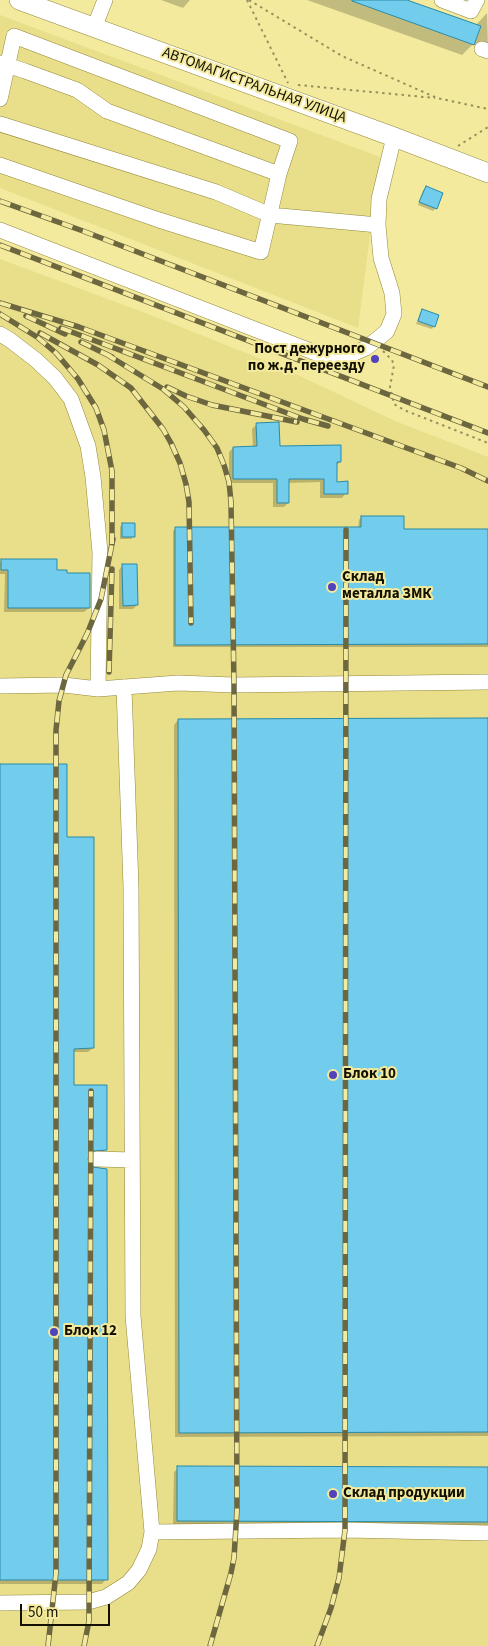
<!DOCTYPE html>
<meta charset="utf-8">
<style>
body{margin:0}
#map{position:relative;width:488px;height:1646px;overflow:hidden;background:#f3ea9e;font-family:"Source Sans 3",sans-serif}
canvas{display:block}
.scale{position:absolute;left:20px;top:1604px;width:90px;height:22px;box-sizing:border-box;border:2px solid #131000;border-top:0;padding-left:6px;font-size:15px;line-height:18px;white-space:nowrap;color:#131000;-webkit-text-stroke:4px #f3ea9e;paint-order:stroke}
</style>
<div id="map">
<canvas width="488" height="1646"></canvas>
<div class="scale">50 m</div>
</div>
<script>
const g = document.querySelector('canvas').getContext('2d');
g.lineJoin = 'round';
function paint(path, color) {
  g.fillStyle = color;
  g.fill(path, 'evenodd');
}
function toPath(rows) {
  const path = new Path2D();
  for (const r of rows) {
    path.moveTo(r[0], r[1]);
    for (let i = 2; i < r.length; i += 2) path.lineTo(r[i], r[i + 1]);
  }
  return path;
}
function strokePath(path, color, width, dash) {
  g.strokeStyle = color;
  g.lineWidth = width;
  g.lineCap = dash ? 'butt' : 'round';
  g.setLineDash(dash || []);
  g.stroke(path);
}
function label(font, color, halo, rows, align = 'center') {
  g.font = font + ' "Source Sans 3",sans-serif';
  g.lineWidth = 4;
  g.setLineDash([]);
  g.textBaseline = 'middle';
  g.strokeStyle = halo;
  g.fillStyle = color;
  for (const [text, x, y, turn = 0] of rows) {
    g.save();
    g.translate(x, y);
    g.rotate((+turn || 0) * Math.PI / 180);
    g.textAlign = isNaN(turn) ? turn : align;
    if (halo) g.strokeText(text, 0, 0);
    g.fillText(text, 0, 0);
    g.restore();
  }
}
paint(toPath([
 [0,15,380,157,358,328,0,188],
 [0,259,156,317,281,367,395,421,488,457,488,1646,0,1646]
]), '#e9de89');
paint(toPath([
 [161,0,190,0,183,8],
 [307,0,403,0,475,26,487,13,488,49,473,44,462,55],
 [426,188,436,208,433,211,418,205,423,190],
 [422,311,434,326,432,329,416,324,420,313],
 [256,425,279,447,340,462,336,466,336,483,346,493,342,498,320,498,320,482,288,483,288,503,284,507,273,507,273,483,229,483,229,452,233,448,253,448,252,429],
 [361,517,403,531,488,530,488,647,173,647,173,531,176,528,358,528,359,520],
 [122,524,134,536,131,539,120,539,120,527],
 [2,560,56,571,89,608,84,612,4,612,5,574,0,574,0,562],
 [123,565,137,605,133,609,119,609,119,570],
 [488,719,488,1436,175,1437,174,725,178,720],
 [0,765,66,838,93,1048,88,1052,72,1052,72,1086,106,1149,102,1154,88,1154,106,1579,102,1584,0,1584],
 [178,1468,488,1469,488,1525,173,1525,174,1472]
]), '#0003');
const building = toPath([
 [352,0,407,0,481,26,474,45,352,1,352,0],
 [426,186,443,193,437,209,419,202,426,186],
 [422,309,439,315,435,327,418,321,422,309],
 [279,422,280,446,341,445,341,462,337,462,337,482,348,481,348,494,324,494,324,479,289,479,289,503,277,503,277,479,233,479,233,447,257,446,256,423,279,422],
 [361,516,404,516,404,529,488,529,488,644,175,645,175,527,361,527,361,516],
 [122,523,135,523,135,537,122,537,122,523],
 [1,559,57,559,57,570,67,570,67,573,90,573,90,608,8,608,8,570,1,570,1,559],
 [122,564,137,564,138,605,123,606,122,564],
 [488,718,488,1432,179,1433,178,719,488,718],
 [0,764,67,764,67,837,94,837,94,1048,74,1049,74,1085,107,1085,107,1150,93,1151,89,1155,88,1159,93,1167,107,1169,108,1580,0,1580,0,764],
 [177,1466,488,1467,488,1522,177,1521,177,1466]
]);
paint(building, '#72cceb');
strokePath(building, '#298ba7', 1);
const minor = toPath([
 [442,0,471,11,477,0],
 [94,28,105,0],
 [482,49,488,51],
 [0,63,25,71,77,90,107,111,279,174,261,252,159,220,0,165],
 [0,99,14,36,290,141,279,174],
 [0,124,216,192,270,215,378,225],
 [0,230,321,355,340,358,348,356,366,348,380,337,387,331,394,314,392,293,381,258,378,225,379,199,394,137],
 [0,334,10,340,36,360,55,378,71,399,88,446,93,477,100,552,98,689],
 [0,686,64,685,98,689,178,683,234,685,488,682],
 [97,1159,132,1160],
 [152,1532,345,1530,488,1533],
 [0,1603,88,1602,106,1597,128,1583,139,1570,149,1549,152,1532,133,1316,131,887,124,687]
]);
const major = toPath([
 [19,0,394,137,488,173]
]);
strokePath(minor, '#92883d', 16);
strokePath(major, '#92883d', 20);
strokePath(toPath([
 [247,0,288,83],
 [249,0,342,56,437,98,488,109],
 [298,85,435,98],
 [458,146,488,127],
 [383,351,392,360,394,365,390,387,394,404,404,410,488,443]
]), '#97905d', 2, [2.5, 4]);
strokePath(minor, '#fff', 15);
strokePath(major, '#fff', 19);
const rail = toPath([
 [0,201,83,231,488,387],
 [0,245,488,433],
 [0,303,79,327,461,468,488,481],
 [0,314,37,337,56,353,78,379,96,408,104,430,112,471,112,544],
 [26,316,65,334],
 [61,328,303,419,328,426],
 [40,333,98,365,131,388,163,429,171,443,180,463,186,484,189,502,191,623],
 [81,342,112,357],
 [106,354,163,389,184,407,204,430,217,448,224,465,229,482,231,502,234,685,237,1510,234,1558,231,1573,210,1646],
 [167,387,186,396,212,405,297,422],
 [109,672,112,569],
 [48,1646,56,1573,56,730,59,701,66,675,87,634,101,599,113,539],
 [84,1646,89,1621,91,1091],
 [317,1646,331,1608,339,1578,345,1530,346,530]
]);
strokePath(rail, '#6c673f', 5.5);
strokePath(rail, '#f3ea9e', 4, [11]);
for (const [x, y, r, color] of [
 [375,359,5,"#5043bb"],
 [332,587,5,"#5043bb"],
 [333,1075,5,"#5043bb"],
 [54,1332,5,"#5043bb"],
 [333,1494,5,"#5043bb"]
]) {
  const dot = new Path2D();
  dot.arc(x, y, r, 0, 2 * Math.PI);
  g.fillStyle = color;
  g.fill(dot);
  strokePath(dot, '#f3ea9e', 2);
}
label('15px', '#131000', '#f3ea9e', [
 ["АВТОМАГИСТРАЛЬНАЯ УЛИЦА",254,86,20]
]);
label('bold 15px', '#131000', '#f3ea9e', [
 ["Пост дежурного",365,350,"right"],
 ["по ж.д. переезду",365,367,"right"],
 ["Склад",342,578],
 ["металла ЗМК",342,595],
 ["Блок 10",343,1075],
 ["Блок 12",64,1332],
 ["Склад продукции",343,1494]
], 'left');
</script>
